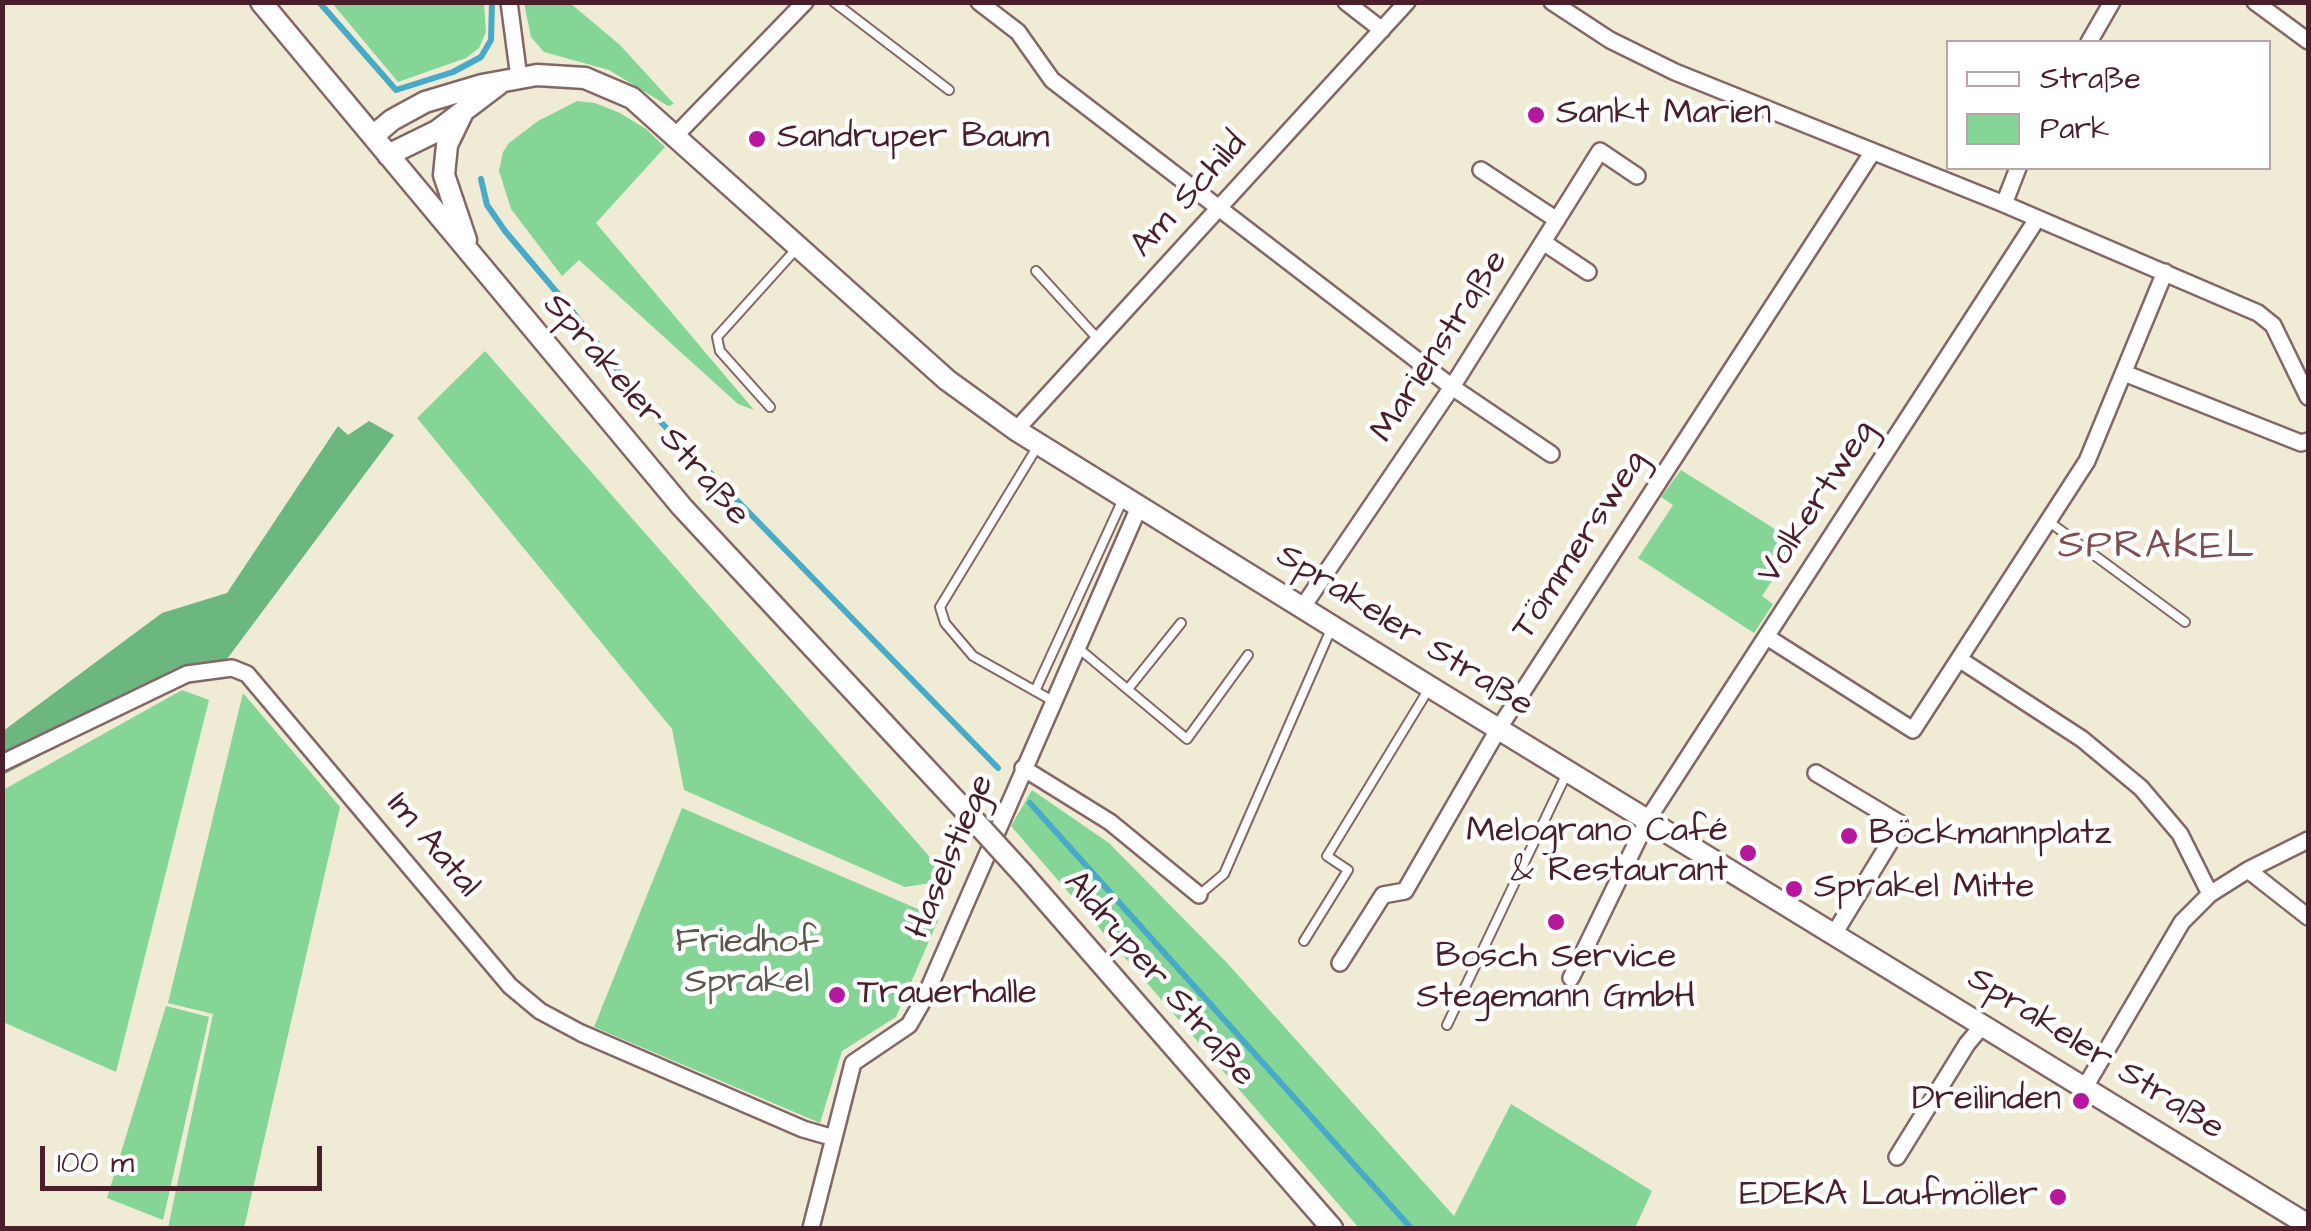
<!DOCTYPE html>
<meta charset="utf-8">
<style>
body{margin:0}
#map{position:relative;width:2311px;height:1231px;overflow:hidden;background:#efebd4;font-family:"Architects Daughter",sans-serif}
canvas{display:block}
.frame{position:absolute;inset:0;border:5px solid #4a1f2b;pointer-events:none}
.legend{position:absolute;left:1946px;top:40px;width:325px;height:130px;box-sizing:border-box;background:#fff;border:2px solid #b7a5aa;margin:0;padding:12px 18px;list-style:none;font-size:30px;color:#4a1f2b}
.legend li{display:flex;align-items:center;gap:20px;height:50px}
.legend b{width:50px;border:2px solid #b7a5aa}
.scale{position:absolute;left:40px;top:1146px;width:282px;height:45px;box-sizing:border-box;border:5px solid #4a1f2b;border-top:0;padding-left:12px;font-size:30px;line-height:35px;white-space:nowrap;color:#4a1f2b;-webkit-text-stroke:8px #fff;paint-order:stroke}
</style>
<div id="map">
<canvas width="2311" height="1231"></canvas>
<div class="frame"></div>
<ul class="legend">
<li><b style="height:12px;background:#fff"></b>Straße</li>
<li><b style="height:28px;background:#85d696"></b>Park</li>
</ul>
<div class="scale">100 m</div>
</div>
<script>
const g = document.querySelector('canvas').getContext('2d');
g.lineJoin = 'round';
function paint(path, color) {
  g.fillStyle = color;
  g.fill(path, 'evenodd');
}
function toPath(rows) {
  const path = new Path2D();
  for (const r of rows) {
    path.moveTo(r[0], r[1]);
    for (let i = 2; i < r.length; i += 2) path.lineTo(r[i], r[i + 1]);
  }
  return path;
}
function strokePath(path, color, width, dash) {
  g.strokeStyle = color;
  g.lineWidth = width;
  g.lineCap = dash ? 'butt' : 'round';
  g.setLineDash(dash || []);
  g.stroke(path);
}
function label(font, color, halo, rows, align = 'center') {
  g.font = font + ' "Architects Daughter",sans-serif';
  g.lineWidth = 9;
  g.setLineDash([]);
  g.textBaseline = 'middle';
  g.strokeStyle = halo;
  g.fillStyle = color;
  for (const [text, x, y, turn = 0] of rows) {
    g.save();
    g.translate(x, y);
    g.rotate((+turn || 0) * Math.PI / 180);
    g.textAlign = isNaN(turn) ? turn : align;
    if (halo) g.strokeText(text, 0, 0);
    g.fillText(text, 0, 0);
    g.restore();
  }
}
paint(toPath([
 [332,3,484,3,486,32,479,48,466,58,398,82],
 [524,3,570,3,620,45,674,104,668,106,609,70,544,52,531,37],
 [577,101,595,103,620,113,646,129,665,147,596,223,754,410,738,404,579,260,562,276,511,209,499,171,503,152,509,143,538,121],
 [485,351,950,880,905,887,684,790,672,729,417,418],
 [1681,470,1797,543,1762,596,1773,604,1754,633,1638,558,1673,505,1661,497],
 [182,690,209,700,116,1072,3,1022,3,790],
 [243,693,340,807,244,1228,168,1228,213,1014,168,1003],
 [1032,790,1109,843,1228,964,1454,1216,1511,1104,1652,1191,1635,1228,1359,1228,1011,826],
 [682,808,939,918,896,1017,842,1051,820,1123,594,1027],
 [166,1006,209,1017,163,1220,107,1198]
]), '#85d696');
paint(toPath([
 [369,421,394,435,227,659,3,775,3,731,162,613,227,593,338,426,348,435]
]), '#6cb77f');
strokePath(toPath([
 [319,2,396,90,453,72,481,57,491,40,492,2],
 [481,179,487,205,505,231,565,302,648,409,998,768],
 [1030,803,1411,1228]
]), '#48aac7', 6);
const lane = toPath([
 [834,2,949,90],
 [1036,271,1097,338],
 [770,407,720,351,717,337,798,247],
 [1039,444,940,607,945,623,973,656,1053,701],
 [2048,521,2185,622],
 [1077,647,1187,739,1248,655],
 [1128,689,1181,623],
 [1035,691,1124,497],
 [1199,895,1224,874,1332,627],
 [1304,941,1348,870,1327,856,1430,687],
 [1447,1025,1566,775]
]);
const street = toPath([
 [509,2,519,78],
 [979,2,1018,32,1052,80,1452,387,1551,454],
 [1346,2,1382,30],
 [1552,2,1610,40,1675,72,2004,204,2258,313,2273,325,2308,397],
 [2255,2,2308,41],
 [2089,42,2112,2],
 [676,135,805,2],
 [1481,170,1557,220],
 [2004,204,2018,168],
 [1543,242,1588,272],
 [2124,373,2301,443,2308,441],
 [1016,430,1407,2],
 [1302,608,1452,387,1600,151,1637,176],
 [1767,637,1913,730,2087,461,2165,272],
 [1959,659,2082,739,2141,788,2180,834,2210,894],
 [2,763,187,674,232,668,247,674,510,986,540,1011,581,1033,803,1129,834,1138],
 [1023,768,1110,822,1199,895],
 [1816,773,1901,824,1834,934],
 [2248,870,2308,917],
 [1340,963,1383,895,1405,891,1499,728,1872,153],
 [1571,978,1648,819,2037,219],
 [2085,1087,2182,922,2210,894,2248,870,2308,840],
 [1897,1157,1967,1044,1983,1025],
 [811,1228,853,1063,909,1025,924,999,1139,507]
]);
const secondary = toPath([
 [261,2,682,507,971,817],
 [462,114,447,145,444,175,466,240],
 [373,136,392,120,425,102,482,85,537,75,585,78,632,98,947,380,1016,430,1430,687,2308,1225],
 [388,155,437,131,499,84],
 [1023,874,1332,1228]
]);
strokePath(lane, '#846666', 12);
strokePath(street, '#846666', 20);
strokePath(secondary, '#846666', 25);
strokePath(lane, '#fff', 8);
strokePath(street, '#fff', 15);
strokePath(secondary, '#fff', 20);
const secondaryBridge = toPath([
 [971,817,1023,874]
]);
strokePath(secondaryBridge, '#846666', 25, []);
strokePath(secondaryBridge, '#fff', 20);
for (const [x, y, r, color] of [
 [1536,115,10,"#b5179e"],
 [757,139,10,"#b5179e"],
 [1849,836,10,"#b5179e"],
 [1748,853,10,"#b5179e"],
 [1794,889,10,"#b5179e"],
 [1556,922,10,"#b5179e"],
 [837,995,10,"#b5179e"],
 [2081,1101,10,"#b5179e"],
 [2058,1197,10,"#b5179e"]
]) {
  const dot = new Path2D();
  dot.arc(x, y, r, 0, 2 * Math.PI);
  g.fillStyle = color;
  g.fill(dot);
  strokePath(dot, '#fff', 4);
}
label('35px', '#4a1f2b', '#fff', [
 ["Sankt Marien",1556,115],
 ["Sandruper Baum",777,139],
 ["Melograno Café",1728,833,"right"],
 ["& Restaurant",1728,873,"right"],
 ["Böckmannplatz",1869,836],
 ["Sprakel Mitte",1814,889],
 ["Bosch Service",1556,959,"center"],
 ["Stegemann GmbH",1556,999,"center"],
 ["Trauerhalle",857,995],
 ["Dreilinden",2061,1101,"right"],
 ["EDEKA Laufmöller",2038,1197,"right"]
], 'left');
label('35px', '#4a1f2b', '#fff', [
 ["Am Schild",1190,196,-48],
 ["Marienstraße",1441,347,-57],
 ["Sprakeler Straße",645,411,49],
 ["Volkertweg",1818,503,-57],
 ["Tömmersweg",1581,546,-57],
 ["Sprakeler Straße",1404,632,32],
 ["Im Aatal",432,846,50],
 ["Haselstiege",952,857,-67],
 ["Aldruper Straße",1158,980,49],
 ["Sprakeler Straße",2095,1055,32]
]);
label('35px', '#5c564b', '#fff', [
 ["Friedhof",747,944],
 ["Sprakel",747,984]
]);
g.letterSpacing = '2.5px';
label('40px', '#805050', '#fff', [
 ["SPRAKEL",2157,549]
]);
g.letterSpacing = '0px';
</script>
